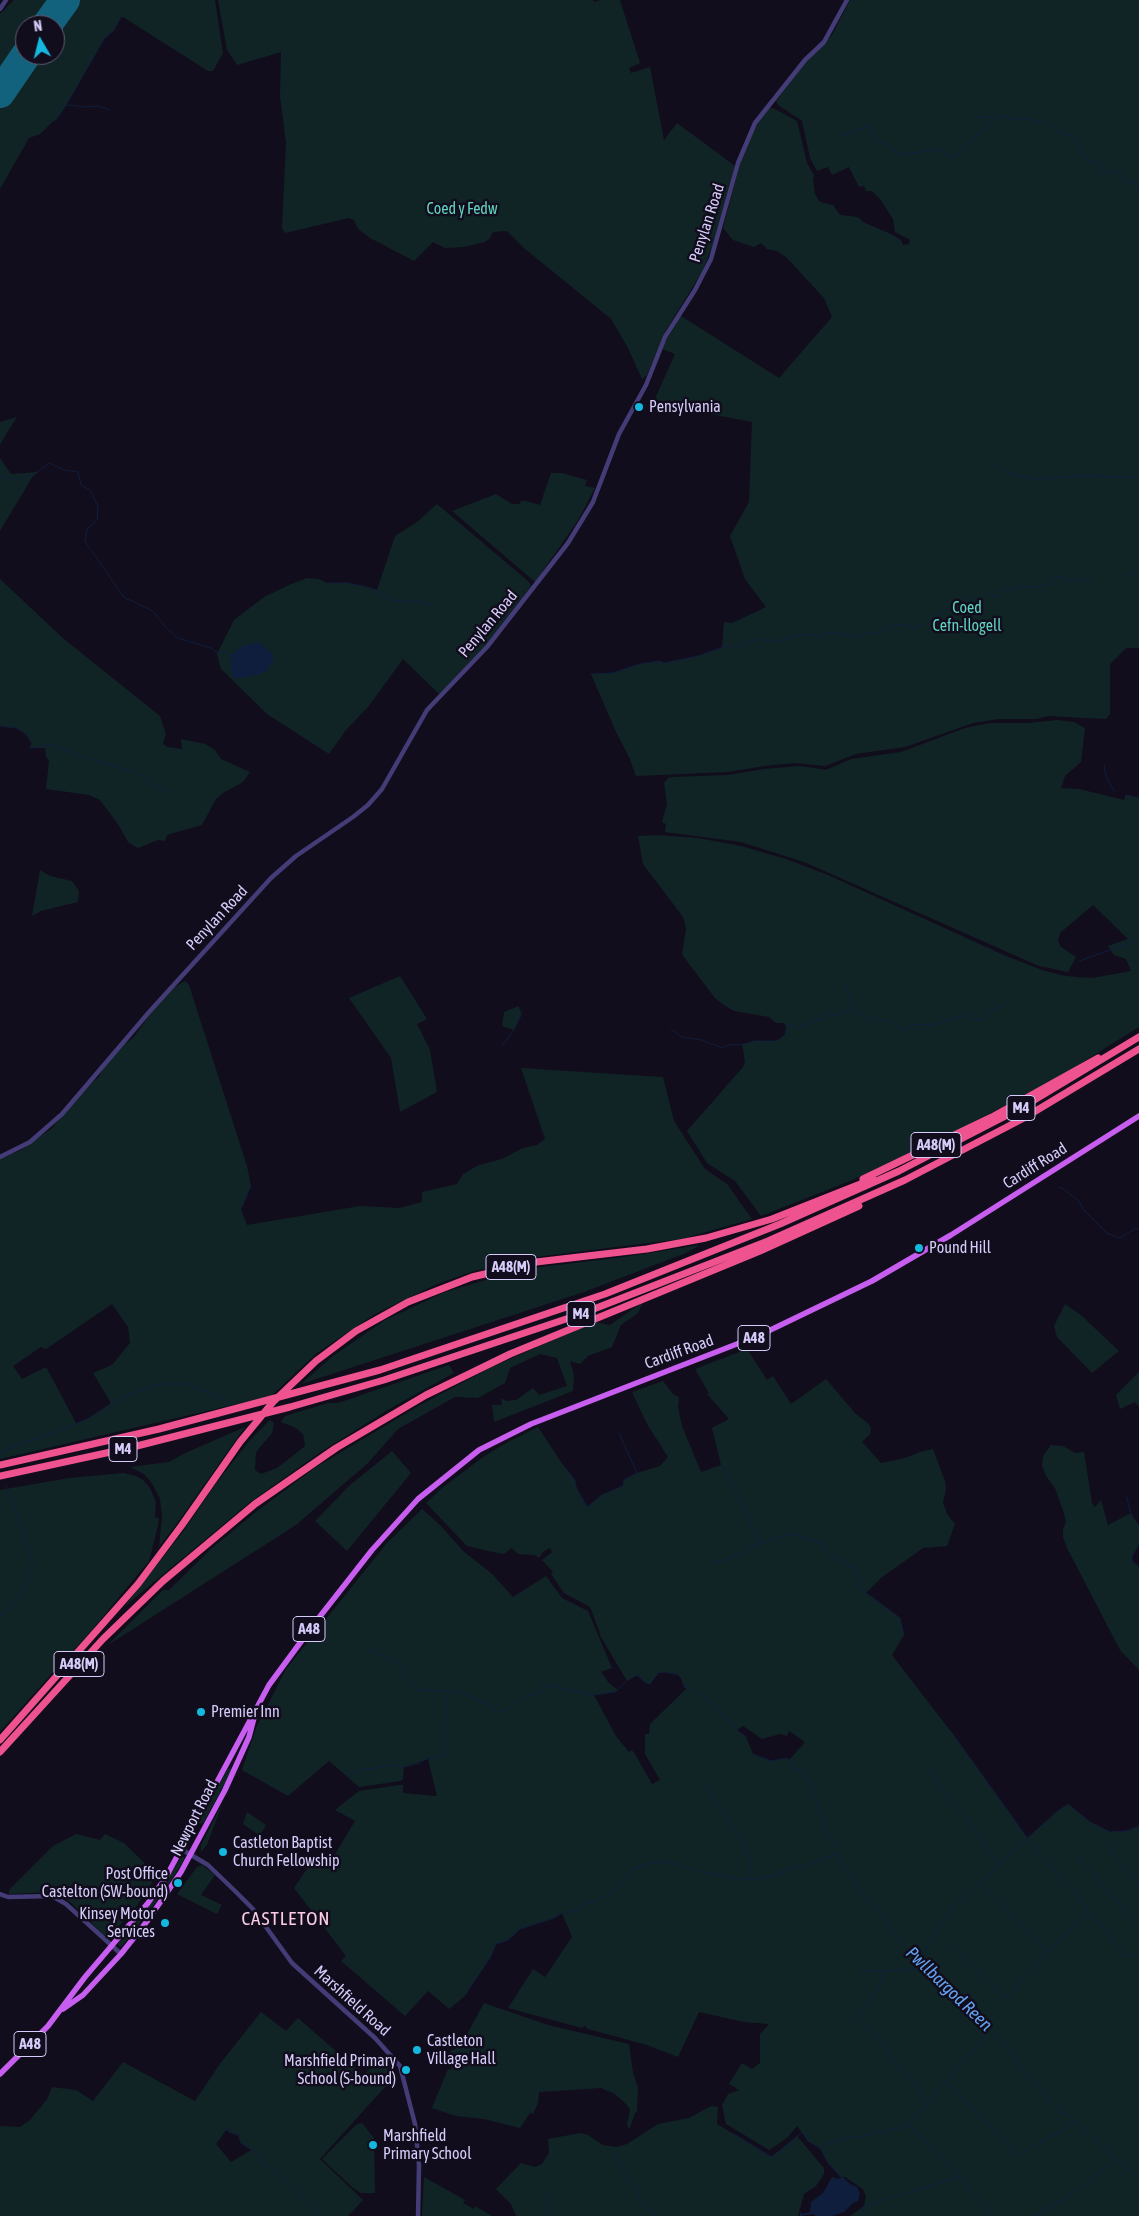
<!DOCTYPE html>
<style>
body{margin:0}
#map{position:relative;width:1139px;height:2216px;overflow:hidden;background:#110d1c;font-family:"Asap Condensed",sans-serif}
canvas{display:block}
.north{position:absolute;left:15px;top:15px;width:50px;height:50px;box-sizing:border-box;background:#110d1c;border:1px solid #605975;border-radius:50%;rotate:352deg;font-size:14px;font-weight:700;line-height:20px;text-align:center;color:#d6ccfa}
.north::after{content:'';display:block;margin:auto;width:18px;height:22px;background:#14b8de;clip-path:polygon(50% 0,100% 100%,50% 72%,0 100%)}
</style>
<div id="map">
<canvas width="1139" height="2216"></canvas>
<div class="north">N</div>
</div>
<script>
const g = document.querySelector('canvas').getContext('2d');
g.lineJoin = 'round';
function paint(path, color) {
  g.fillStyle = color;
  g.fill(path, 'evenodd');
}
function toPath(rows) {
  const path = new Path2D();
  for (const r of rows) {
    path.moveTo(r[0], r[1]);
    for (let i = 2; i < r.length; i += 2) path.lineTo(r[i], r[i + 1]);
  }
  return path;
}
function strokePath(path, color, width, dash) {
  g.strokeStyle = color;
  g.lineWidth = width;
  g.lineCap = dash ? 'butt' : 'round';
  g.setLineDash(dash || []);
  g.stroke(path);
}
function label(font, color, halo, rows, align = 'center') {
  g.font = font + ' "Asap Condensed",sans-serif';
  g.lineWidth = 5;
  g.setLineDash([]);
  g.textBaseline = 'middle';
  g.strokeStyle = halo;
  g.fillStyle = color;
  for (const [text, x, y, turn = 0] of rows) {
    g.save();
    g.translate(x, y);
    g.rotate((+turn || 0) * Math.PI / 180);
    g.textAlign = isNaN(turn) ? turn : align;
    if (halo) g.strokeText(text, 0, 0);
    g.fillText(text, 0, 0);
    g.restore();
  }
}
paint(toPath([
 [14,0,215,0,223,53,213,71,208,71,123,17,121,17,114,30,104,39,61,114,40,134,29,138,0,189,0,14],
 [25,25,55,25,55,55,25,55],
 [218,0,593,0,594,2,600,0,620,0,640,63,629,68,631,73,650,67,664,140,677,123,735,166,712,247,702,272,666,330,647,375,642,379,627,346,611,319,524,248,507,231,493,232,490,238,485,242,463,247,445,248,433,242,414,261,370,238,358,229,354,220,349,218,285,233,282,228,286,143,280,96,281,52,237,65,227,50],
 [850,0,1139,0,1139,648,1126,648,1110,664,1110,714,1106,719,1048,716,1036,719,999,719,973,723,905,747,856,754,825,766,795,763,764,766,728,772,636,776,629,757,616,732,591,674,613,673,640,664,659,661,664,663,698,656,722,648,724,622,732,623,766,607,745,579,730,536,749,502,752,422,653,403,675,354,662,349,664,344,681,316,779,378,832,317,824,298,786,257,777,251,767,249,761,243,754,247,733,240,723,228,740,163,751,134,767,109,773,108,797,121,807,163,814,175,813,180,815,194,820,202,833,205,840,215,858,217,863,222,893,235,901,240,903,245,909,244,910,240,895,232,893,219,880,199,872,191,866,191,864,186,859,187,849,167,832,175,828,167,817,171,810,158,802,121,778,105,776,101,804,64,832,35],
 [17,417,6,434,0,445,0,422],
 [0,458,11,474,38,472,33,476,0,531],
 [551,473,562,473,587,480,585,486,595,488,577,522,535,582,452,511,496,494,512,504,520,504,521,501,526,501,540,505],
 [437,504,528,581,531,586,485,646,439,694,403,659,368,707,346,730,329,754,267,714,221,669,217,654,234,620,264,597,289,585,307,578,319,579,327,583,348,583,377,590,395,536,417,522],
 [0,579,64,639,160,716,166,734,163,744,167,747,182,749,181,739,205,744,215,750,221,759,250,772,243,782,223,793,216,799,202,825,167,835,165,841,158,840,138,848,128,842,118,824,100,800,89,795,46,789,49,761,46,757,45,748,30,748,32,743,26,734,17,728,0,726],
 [1057,720,1074,722,1085,728,1081,762,1065,776,1061,788,1079,789,1124,800,1126,795,1139,798,1139,1027,1067,1072,963,1128,850,1181,761,1216,735,1181,707,1163,687,1131,743,1067,745,1062,742,1044,754,1041,777,1041,785,1035,786,1026,784,1023,776,1023,769,1017,734,1011,724,1005,715,998,689,964,682,954,686,929,683,917,643,864,638,836,657,835,698,838,741,846,786,859,828,875,1006,956,1045,971,1065,976,1092,978,1131,971,1126,959,1114,955,1108,946,1128,939,1093,905,1060,933,1058,941,1061,947,1076,957,1068,972,1039,966,804,862,741,842,665,832,666,824,662,822,667,804,664,783,668,778,671,777,728,775,764,769,800,766,826,770,851,759,901,752,965,728,990,723,1028,723],
 [40,870,50,876,72,881,79,891,78,902,41,911,32,916],
 [400,976,427,1019,417,1024,430,1050,437,1092,400,1112,391,1058,349,998],
 [185,981,189,985,247,1166,251,1186,241,1209,247,1225,360,1206,399,1208,422,1202,422,1192,457,1184,463,1174,479,1165,502,1159,523,1148,537,1145,545,1139,521,1068,663,1077,674,1121,705,1169,727,1184,752,1219,681,1239,543,1256,474,1271,437,1284,375,1314,317,1353,271,1396,0,1459,0,1159,21,1150,52,1128,87,1086,99,1077,102,1070,121,1046,133,1038,154,1009,175,987],
 [112,1304,128,1327,130,1343,112,1365,93,1373,111,1403,87,1419,76,1423,46,1367,22,1379,13,1366,41,1347,46,1349,55,1343],
 [519,1006,521,1015,514,1030,502,1026,504,1012],
 [700,1245,686,1253,584,1292,301,1384,333,1356,385,1320,445,1292,503,1275,541,1267,624,1257],
 [643,1302,638,1313,621,1325,612,1347,588,1356,580,1364,570,1361,574,1375,573,1391,494,1422,492,1405,502,1405,501,1398,507,1401,516,1400,533,1388,539,1395,567,1386,557,1358,540,1354,510,1368,505,1383,478,1398,455,1397,398,1429,368,1463,296,1525,108,1645,163,1590,169,1590,212,1548,257,1511,316,1467,420,1405,494,1366,595,1322,610,1325],
 [1065,1304,1082,1316,1119,1351,1092,1373,1057,1337,1054,1326],
 [747,1349,767,1380,773,1376,791,1404,826,1379,855,1413,869,1424,871,1429,870,1434,862,1442,881,1463,905,1458,920,1452,933,1449,945,1481,946,1490,943,1502,947,1514,955,1524,947,1546,923,1548,881,1578,866,1593,900,1618,904,1635,892,1655,952,1733,1027,1838,1060,1809,1068,1804,1090,1822,1110,1832,1127,1831,1139,1826,1139,2216,850,2216,864,2206,866,2197,863,2189,845,2177,841,2177,828,2163,820,2148,808,2141,797,2126,787,2138,769,2150,726,2124,722,2105,728,2094,739,2090,729,2084,742,2063,752,2069,760,2063,760,2034,769,2024,744,2022,699,2012,678,2057,647,2045,588,2029,585,2026,582,2028,508,2008,533,1969,545,1977,572,1937,562,1913,554,1918,520,1929,508,1940,496,1944,490,1958,465,1996,449,2009,428,1991,405,2016,341,1961,346,1956,294,1888,317,1854,331,1861,355,1821,335,1810,359,1791,399,1785,403,1785,403,1793,437,1796,428,1759,404,1767,403,1779,401,1781,359,1787,329,1761,288,1796,242,1770,256,1728,286,1669,386,1544,422,1509,441,1526,463,1551,492,1574,513,1597,546,1576,562,1598,588,1611,612,1668,601,1672,609,1683,618,1690,615,1692,594,1695,616,1736,629,1752,632,1750,636,1756,652,1784,660,1780,645,1754,645,1734,649,1734,650,1724,687,1688,685,1688,681,1678,678,1674,664,1672,658,1673,650,1684,646,1683,637,1675,627,1681,601,1637,591,1609,588,1606,564,1593,551,1574,553,1572,542,1560,552,1552,550,1548,543,1552,539,1558,535,1555,518,1554,511,1548,506,1553,502,1554,467,1546,426,1503,442,1488,483,1457,506,1443,538,1427,561,1462,575,1480,577,1490,587,1507,602,1495,623,1486,624,1480,637,1473,660,1466,668,1457,647,1424,632,1392,663,1381,673,1394,679,1397,678,1407,682,1426,701,1472,721,1465,712,1428,729,1419,707,1394,709,1393,695,1369],
 [743,1726,762,1739,780,1734,787,1736,789,1731,805,1742,789,1760,786,1758,772,1761,762,1758,753,1754,746,1737,737,1730],
 [449,1365,454,1373,391,1408,319,1453,249,1503,124,1607,182,1533,215,1485,249,1441,270,1420,274,1423,272,1433,256,1452,255,1470,261,1474,277,1468,305,1446,303,1434,296,1428,281,1422,285,1416,328,1403,338,1403],
 [1139,1372,1139,1407,1135,1402,1120,1409,1116,1395],
 [245,1427,178,1522,159,1547,162,1517,160,1499,152,1483,144,1474,130,1467,169,1462,185,1453],
 [1051,1445,1063,1446,1075,1453,1084,1452,1092,1503,1095,1507,1101,1500,1108,1525,1131,1513,1139,1526,1139,1544,1132,1557,1132,1561,1139,1567,1139,1670,1120,1650,1067,1548,1063,1537,1063,1530,1066,1522,1064,1513,1055,1488,1046,1476,1042,1466,1043,1456],
 [392,1451,411,1473,347,1551,315,1521,350,1485],
 [124,1473,136,1476,143,1480,150,1488,156,1502,155,1518,159,1518,158,1526,149,1561,91,1631,65,1660,63,1656,59,1660,63,1661,0,1732,0,1490,69,1478],
 [231,1768,231,1772,203,1823,198,1824,197,1821,228,1769],
 [223,1802,207,1845,201,1852,201,1845],
 [247,1812,266,1825,260,1836,243,1824],
 [76,1834,100,1840,105,1834,124,1843,157,1875,138,1904,108,1939,68,1900,58,1894,49,1892,9,1894,9,1890,53,1846],
 [182,1856,184,1858,183,1862,166,1888,133,1933,122,1946,119,1946,118,1944,154,1899],
 [202,1865,215,1875,201,1895,222,1905,217,1914,177,1894,197,1867],
 [484,2003,548,2025,629,2044,633,2072,638,2088,637,2112,635,2113,629,2130,627,2124,630,2110,628,2106,615,2094,601,2088,539,2092,538,2103,533,2114,530,2113,520,2128,484,2119,456,2116,432,2108,448,2069,451,2070,453,2060,450,2051,464,2045,467,2034],
 [261,2012,286,2031,298,2018,361,2073,358,2076,361,2077,384,2056,396,2072,398,2079,384,2088,320,2159,363,2200,348,2216,0,2216,0,2126,20,2127,30,2120,48,2098,52,2087,76,2090,93,2101,123,2062,195,2101,219,2065],
 [227,2129,229,2132,238,2135,241,2143,251,2150,231,2162,216,2144],
 [711,2106,718,2107,717,2124,771,2157,797,2136,818,2161,824,2168,824,2174,816,2186,804,2194,798,2216,516,2216,511,2204,496,2189,521,2163,535,2167,542,2164,549,2153,548,2139,580,2133,588,2135,603,2145,616,2147,627,2144,658,2124,689,2118],
 [362,2123,374,2138,375,2193,361,2193,352,2187,322,2159,357,2124],
 [424,2177,465,2200,463,2203,474,2209,475,2206,492,2216,422,2216]
]), '#112425');
paint(toPath([
 [258,642,273,654,273,661,266,671,260,674,235,679,232,675,230,655,243,646],
 [832,2177,837,2179,843,2177,850,2184,857,2187,860,2194,858,2201,853,2203,844,2212,832,2216,816,2216,813,2214,800,2216,800,2211,802,2214,810,2212,811,2202,823,2193]
]), '#101e3d');
strokePath(toPath([
 [67,105,86,107,98,106,110,110],
 [977,117,990,117,993,119,1004,116,1012,120,1028,118,1046,123,1061,133,1071,135,1086,159,1095,163,1098,162,1103,174,1112,171,1121,173,1126,182,1133,181,1137,183,1139,190],
 [55,121,66,105,104,39,114,30,121,17],
 [840,137,867,127,872,129,876,140,888,146,900,155,939,149,951,157,961,153,975,137,987,128,991,122,989,118],
 [993,463,1012,475,1038,479,1080,476,1139,477],
 [0,474,7,478,23,478,29,475,34,475,49,463,64,470,78,472,81,485,91,491,98,507,97,520,87,529,85,541,123,596,127,600,128,599,153,611,167,629,178,638,211,648,218,653,225,652,230,655],
 [1128,575,1131,572,1139,577],
 [327,583,348,583,372,588,390,600,414,601,433,605],
 [926,622,928,620,933,620,936,615,941,614,951,606,960,606,961,602,971,597,977,602,987,594,998,597,1005,588,1009,590,1022,586,1038,588,1045,584,1050,586,1057,578,1064,577,1067,580,1092,580],
 [591,674,613,673,640,664,659,661,664,663,698,656,726,646,744,646,749,641,763,639,772,642,778,639,783,641,789,637,793,638,796,635,815,634,818,637,824,633,841,633,851,637,883,631,891,626,906,624,912,628,923,624],
 [0,726,17,728,26,734,32,743,30,748,55,745,80,756,135,772,155,786,169,792],
 [1104,764,1106,777,1114,791],
 [1126,795,1139,798],
 [1079,961,1139,940],
 [848,981,846,989,851,1004,851,1009],
 [671,1029,682,1037,702,1040,722,1048,728,1045,747,1044,754,1041,777,1041,785,1035,788,1024,799,1028,801,1025,825,1018,829,1013,840,1015,851,1009,866,1019,869,1017,891,1022,901,1030,913,1025,935,1024,968,1015,972,1018,982,1020,990,1010,1002,1006],
 [502,1046,514,1030,521,1015,521,1010],
 [1058,1187,1062,1188,1079,1201,1083,1209,1107,1233,1120,1238,1136,1228,1139,1230],
 [241,1209,251,1186],
 [0,1452,86,1420,124,1397,145,1388,160,1384,187,1384,211,1393,227,1402],
 [722,1465,739,1497,760,1543],
 [566,1469,575,1480,575,1485,587,1507,602,1495,623,1486,624,1480,637,1473,619,1433],
 [1126,1495,1132,1517,1139,1526],
 [1139,1544,1132,1556,1132,1561,1139,1567],
 [712,1564,744,1553,749,1548,760,1543,789,1534,793,1534,807,1539,821,1542,826,1550,837,1559,840,1559,860,1573,861,1579,857,1586,900,1618,904,1635],
 [0,1616,5,1614,14,1604,33,1568,29,1549,6,1485],
 [367,1649,396,1661,415,1690,458,1691,490,1706,496,1713,508,1709,522,1698,539,1693,542,1686,553,1686,593,1695,615,1692,629,1679,637,1675,646,1683,650,1684,658,1673,664,1672,678,1675,681,1678,685,1688,688,1687,713,1704,718,1713,728,1719,737,1730,746,1737],
 [952,1733,1028,1839,1128,1957,1139,1953],
 [753,1754,772,1761,786,1758,792,1762,793,1767,804,1773,806,1781,813,1783,812,1792,825,1824,826,1830,832,1837,838,1852],
 [927,1764,944,1791,1000,1864],
 [347,1776,357,1771,390,1765,404,1767,420,1763,425,1759,444,1756,447,1696,450,1691],
 [704,1781,738,1833,751,1863,749,1879],
 [1068,1804,1090,1822,1110,1832,1127,1831,1139,1826],
 [1107,1843,1139,1886],
 [1075,1853,1139,1927],
 [839,1854,838,1860,905,1948,915,1958,951,1986,980,2014,1041,2091,1060,2112,1070,2117],
 [987,1889,1048,1951],
 [946,1941,1004,1997,1007,1997,1089,1909],
 [919,1960,954,1906,1060,1809],
 [919,1969,925,1967],
 [860,1970,884,1971,915,1969],
 [467,1991,490,1958,496,1944,508,1940,520,1929,554,1918,562,1913,577,1910,588,1903,597,1901,600,1897,610,1895,618,1886,626,1880,630,1870,650,1863,669,1862,705,1873,749,1880,779,1875,778,1873,794,1867,809,1865,839,1853],
 [857,2022,877,1990,884,1971],
 [865,2023,928,2103],
 [946,2081,1017,2155,1063,2130,1075,2121,1139,2180],
 [909,2125,969,2187,991,2216],
 [222,2126,229,2132,238,2135,241,2143,260,2155,262,2162,287,2181,314,2207,320,2216],
 [734,2134,772,2157,788,2145,802,2132,808,2141,820,2148,828,2163,841,2177],
 [820,2148,832,2142,900,2128,909,2125,988,2033],
 [614,2154,614,2157,639,2195,640,2202,657,2216],
 [548,2194,546,2200,550,2216],
 [866,2216,862,2209,864,2206,958,2177],
 [1036,2216,1082,2187,1115,2159]
]), '#101e3d', 1);
strokePath(toPath([
 [47,25,65,0],
 [0,93,26,55]
]), '#12627d', 30);
strokePath(toPath([
 [0,9,6,0],
 [0,1157,30,1142,62,1114,150,1011,271,878,296,856,353,817,368,805,382,789,427,710,487,647,568,543,593,502,619,434,646,385,665,337,695,290,711,259,738,163,755,123,805,60,824,42,847,0],
 [181,1849,208,1865,235,1891,253,1909,292,1963,375,2038,400,2066,415,2124,419,2165,418,2216],
 [0,1894,8,1897,52,1896,66,1904,121,1954]
]), '#443c77', 4.5);
strokePath(toPath([
 [63,2009,83,1995,121,1954,148,1920,181,1872,225,1790,249,1737,254,1718],
 [0,2074,48,2026,85,1977,148,1903,166,1877,269,1685,314,1624,372,1550,418,1499,479,1450,531,1424,760,1335,872,1281,951,1235,1139,1116]
]), '#c75ef0', 5.5);
strokePath(toPath([
 [863,1179,992,1117,1098,1058],
 [0,1465,159,1429,380,1370,605,1294,780,1224,899,1171,1021,1108,1139,1037],
 [0,1476,129,1448,290,1407,384,1380,581,1314,768,1241,905,1180,1024,1118,1139,1049],
 [0,1740,138,1584,182,1525,240,1442,273,1402,316,1361,356,1331,408,1302,472,1277,536,1262,647,1249,706,1238,772,1219,873,1179],
 [0,1752,103,1639,163,1581,255,1504,336,1448,426,1395,510,1354,760,1251,859,1206]
]), '#ef538f', 7);
for (const [x, y, r, color] of [
 [639,407,5,"#14b8de"],
 [919,1248,5,"#14b8de"],
 [201,1712,5,"#14b8de"],
 [223,1852,5,"#14b8de"],
 [178,1883,5,"#14b8de"],
 [165,1923,5,"#14b8de"],
 [417,2050,5,"#14b8de"],
 [406,2070,5,"#14b8de"],
 [373,2145,5,"#14b8de"]
]) {
  const dot = new Path2D();
  dot.arc(x, y, r, 0, 2 * Math.PI);
  g.fillStyle = color;
  g.fill(dot);
  strokePath(dot, '#110d1c', 2);
}
for (const [x, y, w] of [
 [1021,1108,28],
 [936,1145,50],
 [511,1267,50],
 [581,1314,28],
 [754,1338,32],
 [123,1449,28],
 [309,1629,32],
 [79,1664,50],
 [30,2044,32]
]) {
  const box = new Path2D();
  box.roundRect(x - w / 2, y - 12.5, w, 25, 4);
  g.fillStyle = '#110d1c';
  g.fill(box);
  strokePath(box, '#d6ccfa', 1);
}
label('bold 15px', '#d6ccfa', null, [
 ["M4",1021,1108],
 ["A48(M)",936,1145],
 ["A48(M)",511,1267],
 ["M4",581,1314],
 ["A48",754,1338],
 ["M4",123,1449],
 ["A48",309,1629],
 ["A48(M)",79,1664],
 ["A48",30,2044]
]);
label('16px', '#60d2c0', '#110d1c', [
 ["Coed y Fedw",462,209],
 ["Coed",967,608],
 ["Cefn-llogell",967,626]
]);
label('16px', '#d6ccfa', '#110d1c', [
 ["Penylan Road",707,223,-72],
 ["Penylan Road",488,624,-50],
 ["Penylan Road",217,918,-47],
 ["Cardiff Road",1035,1166,-32],
 ["Cardiff Road",679,1352,-20],
 ["Newport Road",194,1818,-63],
 ["Marshfield Road",352,2001,42]
]);
label('16px', '#d6ccfa', '#110d1c', [
 ["Pensylvania",649,407],
 ["Pound Hill",929,1248],
 ["Premier Inn",211,1712],
 ["Castleton Baptist",233,1843],
 ["Church Fellowship",233,1861],
 ["Post Office",168,1874,"right"],
 ["Castelton (SW-bound)",168,1892,"right"],
 ["Kinsey Motor",155,1914,"right"],
 ["Services",155,1932,"right"],
 ["Castleton",427,2041],
 ["Village Hall",427,2059],
 ["Marshfield Primary",396,2061,"right"],
 ["School (S-bound)",396,2079,"right"],
 ["Marshfield",383,2136],
 ["Primary School",383,2154]
], 'left');
label('italic 18px', '#64a3f1', '#110d1c', [
 ["Pwllbargod Reen",949,1989,44]
]);
g.letterSpacing = '1px';
label('19px', '#fbcee6', '#110d1c', [
 ["CASTLETON",286,1919]
]);
g.letterSpacing = '0px';
</script>
